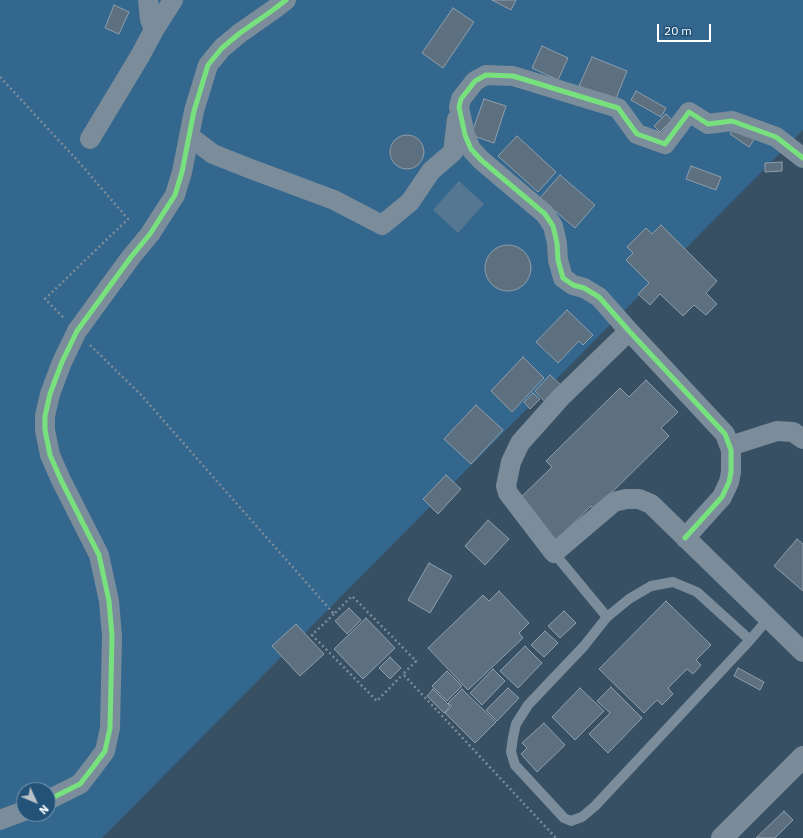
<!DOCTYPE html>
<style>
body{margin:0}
#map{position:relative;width:803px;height:838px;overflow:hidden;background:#375064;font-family:"IBM Plex Sans",sans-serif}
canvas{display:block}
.north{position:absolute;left:16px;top:782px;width:40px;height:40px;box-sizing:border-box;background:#235278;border:1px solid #7b97ae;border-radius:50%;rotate:134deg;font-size:11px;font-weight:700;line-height:16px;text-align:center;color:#fff}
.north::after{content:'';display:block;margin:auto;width:14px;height:18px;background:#b9c2c9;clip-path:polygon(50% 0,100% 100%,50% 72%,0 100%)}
.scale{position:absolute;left:657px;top:24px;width:54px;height:18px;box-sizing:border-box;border:2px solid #fff;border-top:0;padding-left:5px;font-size:12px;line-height:14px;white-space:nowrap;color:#fff;-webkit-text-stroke:3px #235278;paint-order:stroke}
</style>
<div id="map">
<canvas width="803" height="838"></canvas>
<div class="north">N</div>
<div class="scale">20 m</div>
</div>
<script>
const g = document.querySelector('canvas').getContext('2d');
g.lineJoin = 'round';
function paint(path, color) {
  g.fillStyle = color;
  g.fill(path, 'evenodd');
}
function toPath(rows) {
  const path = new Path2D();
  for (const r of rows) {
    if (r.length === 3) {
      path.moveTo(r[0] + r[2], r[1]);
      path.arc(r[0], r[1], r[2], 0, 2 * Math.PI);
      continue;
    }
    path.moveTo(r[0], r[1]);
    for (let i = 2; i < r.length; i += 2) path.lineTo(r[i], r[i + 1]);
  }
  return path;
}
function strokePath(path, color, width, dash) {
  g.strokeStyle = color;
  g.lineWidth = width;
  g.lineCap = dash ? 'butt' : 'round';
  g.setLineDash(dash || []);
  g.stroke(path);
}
paint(toPath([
 [0,0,803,0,803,130,102,838,0,838],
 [24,790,48,790,48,814,24,814]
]), '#34678e');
paint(toPath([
 [459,181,484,204,458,233,433,210]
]), '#557792');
const building = toPath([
 [492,0,516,0,511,10,492,0],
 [114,5,129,12,119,34,105,28,114,5],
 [453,8,474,22,443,68,422,53,453,8],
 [542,46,568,58,558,80,532,68,542,46],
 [592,57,627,71,615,101,579,86,592,57],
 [636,91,666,108,661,117,631,100,636,91],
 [484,99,506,106,494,143,471,135,484,99],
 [666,114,672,120,660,132,654,126,666,114],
 [737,124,756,137,749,147,730,134,737,124],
 [407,152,17],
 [517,136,556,172,538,192,498,156,517,136],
 [782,162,782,171,765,172,765,163,782,162],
 [691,166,721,177,716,190,686,179,691,166],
 [560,175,595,205,575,228,540,198,560,175],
 [661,225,717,281,706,293,717,304,706,315,694,305,683,316,660,294,650,305,638,294,649,283,626,260,633,253,627,247,646,228,652,234,661,225],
 [508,268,23],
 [567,310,593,335,583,345,579,341,558,363,536,342,567,310],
 [523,357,544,378,512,412,491,391,523,357],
 [550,375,563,387,547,404,535,391,550,375],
 [646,380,678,412,661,428,669,436,594,510,591,506,556,540,517,501,552,467,546,461,620,388,629,397,646,380],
 [533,393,540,399,530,409,524,402,533,393],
 [476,405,503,430,471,464,444,439,476,405],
 [446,475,461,489,438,514,423,499,446,475],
 [488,520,509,539,485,565,465,546,488,520],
 [797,539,803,544,803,591,774,566,797,539],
 [429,563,452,576,430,613,408,600,429,563],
 [499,591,529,623,519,633,523,638,468,690,428,648,483,595,489,601,499,591],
 [666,601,711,645,696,660,701,665,693,674,687,669,668,688,673,694,662,705,657,700,644,713,599,669,666,601],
 [349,608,361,620,347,634,335,621,349,608],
 [564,611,576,623,560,638,548,626,564,611],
 [366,618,395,648,363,679,334,649,366,618],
 [296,624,324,654,300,676,272,646,296,624],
 [545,631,558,643,544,657,531,645,545,631],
 [525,646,542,663,518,688,500,671,525,646],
 [390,657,401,668,390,679,379,668,390,657],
 [738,668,764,682,760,690,734,676,738,668],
 [493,669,505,681,482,705,470,693,493,669],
 [447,671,462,686,447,701,432,686,447,671],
 [611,687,642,718,608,753,589,734,610,713,597,701,611,687],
 [508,688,519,698,497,721,486,710,508,688],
 [580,688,604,711,575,740,552,717,580,688],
 [433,689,450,706,444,713,427,696,433,689],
 [462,689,496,722,475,743,445,713,452,706,448,703,462,689],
 [544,723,565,745,537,772,521,754,527,748,522,743,544,723],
 [784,811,793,820,775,838,756,838,784,811]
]);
paint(building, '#5d7080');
strokePath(building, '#8e9eab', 1);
strokePath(toPath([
 [0,77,77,160,128,219,45,299,64,318],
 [90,345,141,395,334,614,352,596,416,661,403,674,556,838],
 [334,614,312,635,377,701,403,674]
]), '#7b8d9b', 2.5, [2, 3]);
strokePath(toPath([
 [554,553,607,617],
 [750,640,697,592,673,582,651,586,629,599,607,617,584,646,528,705,516,724,513,737,511,752,515,765,564,818,571,821,582,817,595,806,750,640,768,619]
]), '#7b8d9b', 10);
strokePath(toPath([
 [154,30,173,0],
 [189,136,213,154,251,169,334,200,382,225,410,202,431,171,453,152,457,119],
 [90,139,140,56,154,30,150,19,148,0],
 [629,331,561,397,520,443,511,462,506,486,508,493,554,553,614,502,626,499,639,499,651,504,803,652],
 [730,446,777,431,793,432,803,439],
 [685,538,722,497,729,482,731,472,731,450,725,434,629,331,599,297,584,288,573,285,563,278,558,260,557,243,553,226,545,214,481,160,471,149,465,135,459,107,461,99,475,81,486,75,513,76,618,108,637,134,665,144,689,112,708,124,732,121,776,137,803,158],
 [48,800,80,784,94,766,105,751,110,728,112,636,109,601,99,555,61,480,50,455,45,430,45,416,50,394,62,362,77,331,131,257,150,234,175,195,182,172,194,111,208,65,222,48,240,33,273,10,286,0],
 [0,820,24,811]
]), '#7b8d9b', 20);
strokePath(toPath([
 [722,838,803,757]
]), '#7a8c9a', 22);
strokePath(toPath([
 [685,538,722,497,729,482,731,472,731,450,725,434,629,331,599,297,584,288,573,285,563,278,558,260,557,243,553,226,545,214,481,160,471,149,465,135,459,107,461,99,475,81,486,75,513,76,618,108,637,134,665,144,689,112,708,124,732,121,776,137,803,158],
 [48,800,80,784,94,766,105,751,110,728,112,636,109,601,99,555,61,480,50,455,45,430,45,416,50,394,62,362,77,331,131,257,150,234,175,195,182,172,194,111,208,65,222,48,240,33,273,10,286,0]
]), '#77e17e', 5);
</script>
